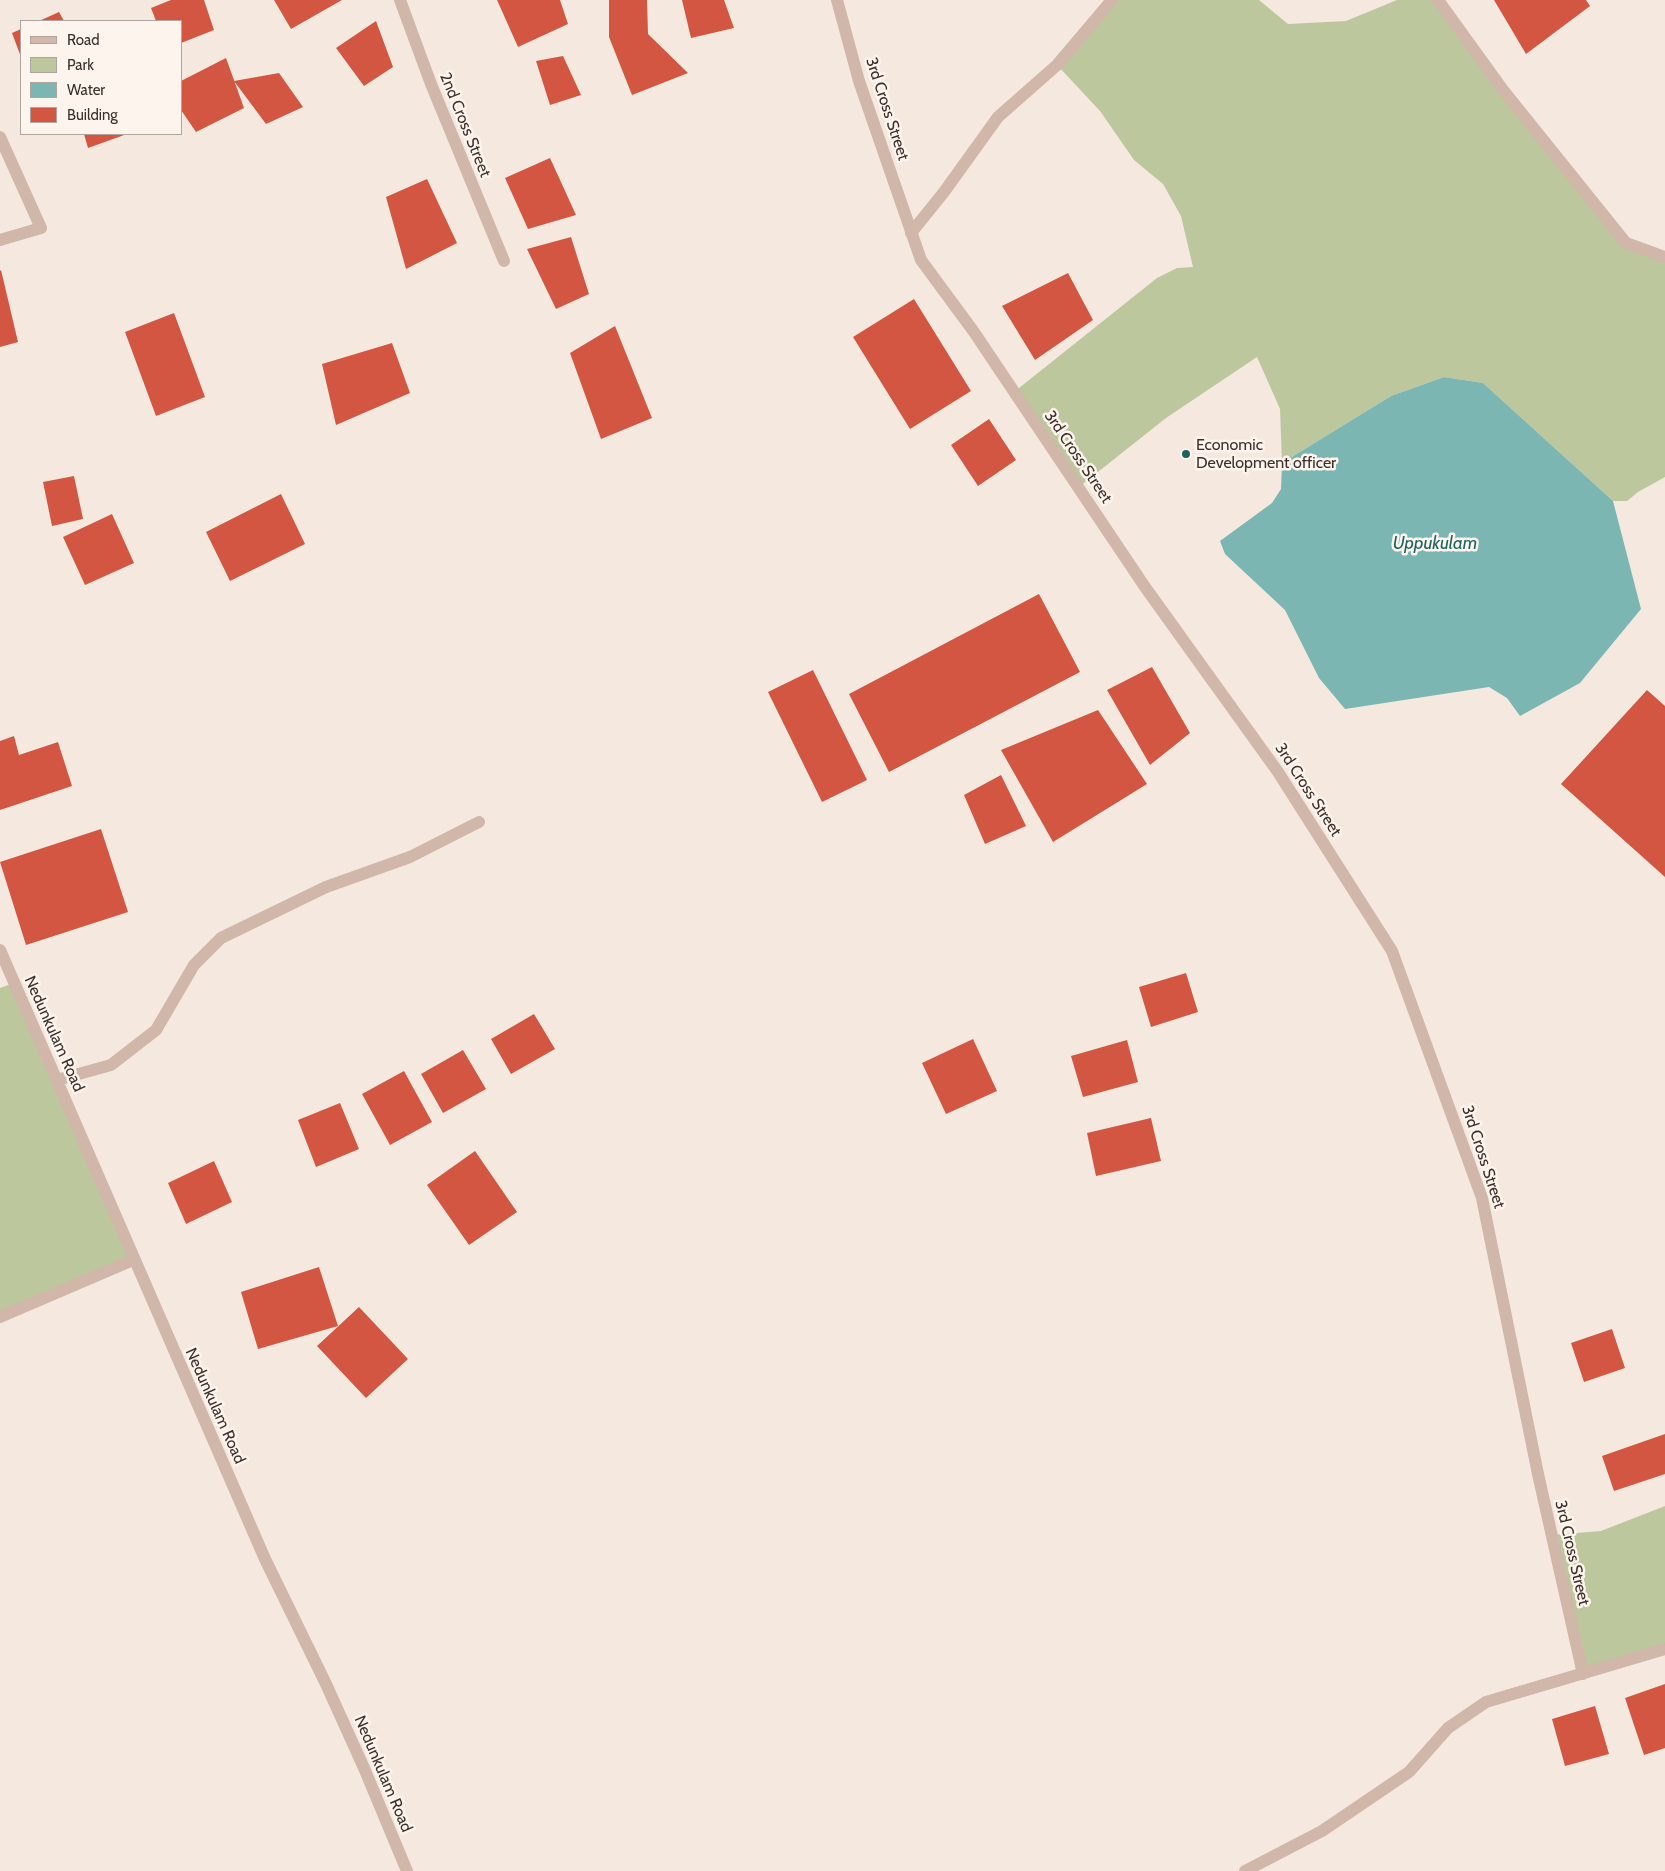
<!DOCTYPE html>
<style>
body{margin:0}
#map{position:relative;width:1665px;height:1871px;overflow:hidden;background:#f5e9df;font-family:Cabin,sans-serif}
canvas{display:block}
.legend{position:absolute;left:20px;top:20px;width:162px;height:115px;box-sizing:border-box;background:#fcf4ed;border:1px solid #afa59f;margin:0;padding:6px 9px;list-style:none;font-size:15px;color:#3c2e2a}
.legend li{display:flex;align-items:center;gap:10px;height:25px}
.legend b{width:25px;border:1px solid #afa59f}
</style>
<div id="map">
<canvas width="1665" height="1871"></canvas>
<ul class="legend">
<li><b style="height:6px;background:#d0b7a9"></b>Road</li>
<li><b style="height:14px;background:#bdc79d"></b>Park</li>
<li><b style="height:14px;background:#7bb6b3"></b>Water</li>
<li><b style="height:14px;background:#d25641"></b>Building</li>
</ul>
</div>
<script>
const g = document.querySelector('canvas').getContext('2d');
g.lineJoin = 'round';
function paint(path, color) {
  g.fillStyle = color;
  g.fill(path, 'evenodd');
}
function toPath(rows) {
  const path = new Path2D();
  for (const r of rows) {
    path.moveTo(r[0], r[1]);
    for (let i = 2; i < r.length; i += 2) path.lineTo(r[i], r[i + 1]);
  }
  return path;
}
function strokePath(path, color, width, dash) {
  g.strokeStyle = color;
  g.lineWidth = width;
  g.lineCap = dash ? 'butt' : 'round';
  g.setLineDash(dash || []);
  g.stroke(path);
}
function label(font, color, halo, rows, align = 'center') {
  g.font = font + ' Cabin,sans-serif';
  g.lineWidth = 5;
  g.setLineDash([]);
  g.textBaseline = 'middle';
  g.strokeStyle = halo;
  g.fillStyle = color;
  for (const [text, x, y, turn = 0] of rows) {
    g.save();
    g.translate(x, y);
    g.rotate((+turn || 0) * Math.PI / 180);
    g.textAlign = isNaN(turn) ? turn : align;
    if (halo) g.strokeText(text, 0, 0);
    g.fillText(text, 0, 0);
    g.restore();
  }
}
paint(toPath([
 [1112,0,1259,0,1288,24,1346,21,1397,0,1438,0,1626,243,1665,257,1665,477,1638,492,1627,501,1613,501,1483,383,1444,377,1391,396,1282,463,1280,409,1257,357,1166,418,1079,487,1014,392,1157,278,1177,268,1193,267,1181,216,1163,184,1134,160,1100,111,1057,65],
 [14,983,133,1260,0,1317,0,988],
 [1665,1506,1665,1649,1583,1674,1552,1535,1601,1531]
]), '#bdc79d');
paint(toPath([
 [1444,377,1483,383,1613,501,1641,609,1580,683,1520,716,1507,698,1489,687,1345,709,1319,678,1285,610,1225,554,1220,541,1272,503,1281,489,1282,463,1391,396]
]), '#7bb6b3');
paint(toPath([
 [171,0,204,0,214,30,181,43,181,21,156,21,151,8],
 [274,0,342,0,291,29],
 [497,0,560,0,568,24,518,47],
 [609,0,647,0,648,34,688,73,632,95,609,37],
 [682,0,724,0,734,28,691,38],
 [1494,0,1586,0,1590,6,1526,54],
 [59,12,64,21,39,21],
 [376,21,393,67,364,86,336,48],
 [21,29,21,57,12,33],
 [563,56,581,95,550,105,536,61],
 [226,58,244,108,196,132,181,110,181,81],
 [279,73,303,107,266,124,234,81],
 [84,134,127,134,88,148],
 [550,158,576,215,528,229,505,178],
 [427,179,457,243,406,269,386,197],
 [571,237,589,294,556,309,527,249],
 [1,270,18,342,0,347,0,271],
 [1068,273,1093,320,1035,360,1002,306],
 [914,299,971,391,910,429,853,337],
 [174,313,205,397,156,416,125,332],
 [615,326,652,418,601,439,570,353],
 [392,343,410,393,336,425,322,364],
 [989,419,1016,460,978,486,951,445],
 [74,476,83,519,52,526,43,482],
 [281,494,305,544,230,581,206,532],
 [112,514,134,563,85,585,63,537],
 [1039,594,1080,672,889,772,849,694],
 [1152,667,1190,733,1150,765,1107,690],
 [813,670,867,780,822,802,768,692],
 [1647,690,1665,706,1665,877,1561,784],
 [1098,710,1147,784,1053,842,1001,750],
 [14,736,19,755,58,742,72,786,0,810,0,741],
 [1001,775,1026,826,985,844,964,795],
 [101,829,128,912,26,945,0,862],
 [1186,973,1198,1012,1151,1027,1139,987],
 [534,1014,555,1049,511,1074,491,1039],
 [973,1039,997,1091,946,1114,922,1063],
 [1127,1040,1138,1082,1083,1097,1071,1056],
 [463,1050,486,1089,443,1113,421,1074],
 [404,1071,432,1122,390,1145,362,1094],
 [340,1103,359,1149,316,1167,298,1120],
 [1151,1118,1161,1161,1096,1176,1087,1133],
 [475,1151,517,1212,469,1245,427,1185],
 [214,1161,232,1202,186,1224,168,1183],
 [319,1267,338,1326,258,1349,241,1292],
 [359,1307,408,1359,366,1398,317,1346],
 [1612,1329,1625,1368,1584,1382,1571,1343],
 [1665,1434,1665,1474,1614,1491,1602,1456],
 [1665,1684,1665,1748,1644,1755,1625,1698],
 [1595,1706,1609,1754,1565,1766,1552,1719]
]), '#d25641');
strokePath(toPath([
 [400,0,431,84,504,261],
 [837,0,859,81,921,260,974,332,1145,587,1278,772,1392,951,1482,1198,1538,1474,1583,1674],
 [1438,0,1503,90,1626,243,1665,257],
 [0,137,41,228,0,240],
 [911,233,944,192,998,117,1057,65,1112,0],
 [0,950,265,1559,326,1684,364,1768,407,1871],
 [57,1080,111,1065,156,1030,194,965,221,938,326,887,410,857,479,822],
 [0,1317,133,1260],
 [1245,1871,1322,1831,1409,1772,1448,1728,1486,1702,1665,1649]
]), '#d0b7a9', 12);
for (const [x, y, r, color] of [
 [1186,454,5,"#1a6360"]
]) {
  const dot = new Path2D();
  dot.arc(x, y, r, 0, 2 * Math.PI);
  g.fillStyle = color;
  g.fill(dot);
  strokePath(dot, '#fcf4ed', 2);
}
label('16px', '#3c2e2a', '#fcf4ed', [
 ["3rd Cross Street",887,109,72],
 ["2nd Cross Street",465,125,68],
 ["3rd Cross Street",1078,457,56],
 ["3rd Cross Street",1308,790,57],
 ["Nedunkulam Road",54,1034,66],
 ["3rd Cross Street",1483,1157,72],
 ["Nedunkulam Road",215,1406,66],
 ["3rd Cross Street",1572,1553,77],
 ["Nedunkulam Road",383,1774,67]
]);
label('16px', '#3c2e2a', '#fcf4ed', [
 ["Economic",1196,445],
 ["Development officer",1196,463]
], 'left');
label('italic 18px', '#1a6360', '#fcf4ed', [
 ["Uppukulam",1435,544]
]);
</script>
